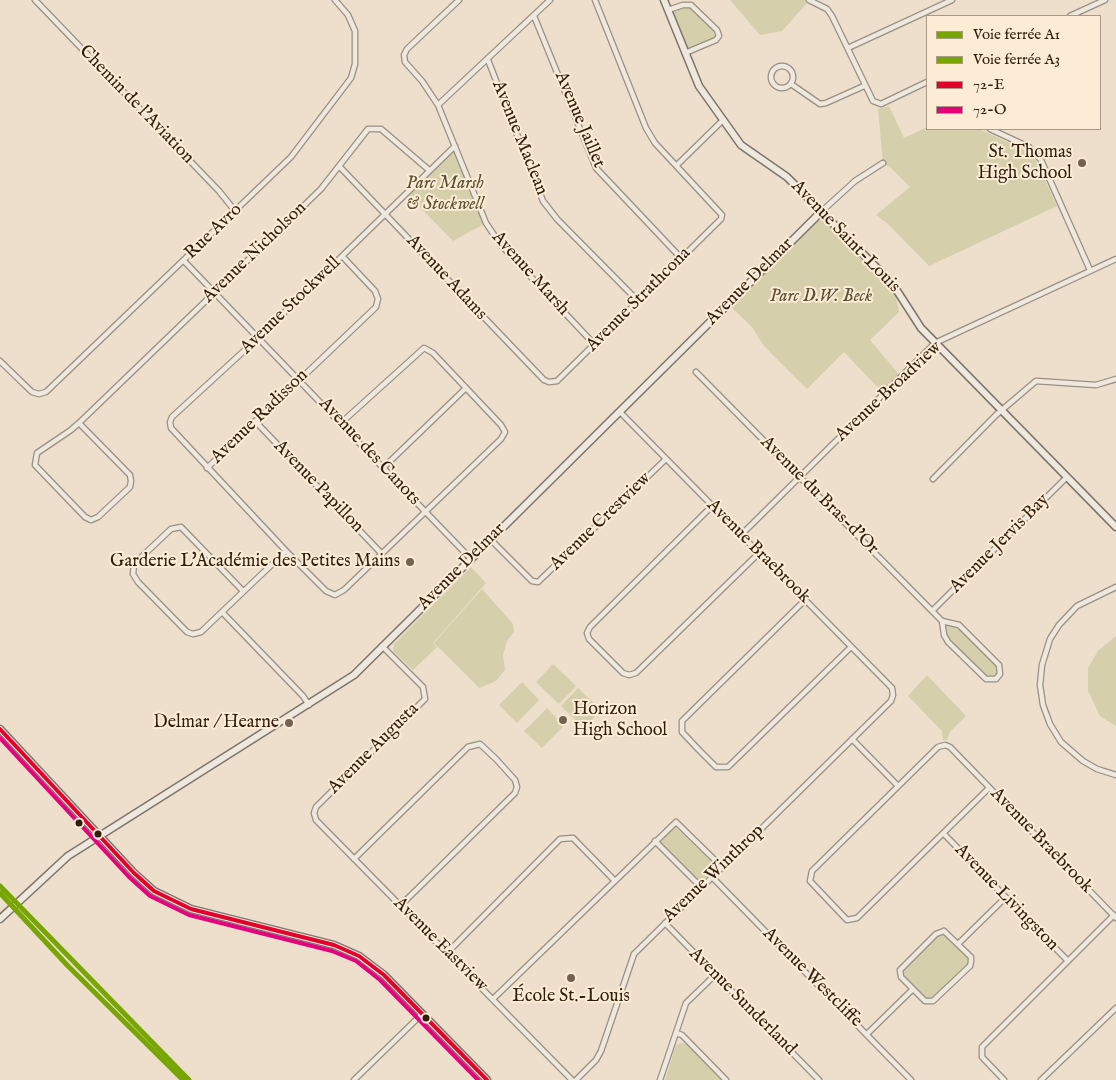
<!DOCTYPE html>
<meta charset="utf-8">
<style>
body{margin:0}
#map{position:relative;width:1116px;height:1080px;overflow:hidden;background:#eddfcc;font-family:"IM FELL English",serif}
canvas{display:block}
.legend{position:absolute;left:926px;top:15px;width:175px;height:115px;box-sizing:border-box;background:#fcecd5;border:1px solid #aa9a85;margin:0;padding:6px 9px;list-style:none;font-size:15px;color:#2f1e0e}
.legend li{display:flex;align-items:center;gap:10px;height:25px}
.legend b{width:25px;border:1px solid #aa9a85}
</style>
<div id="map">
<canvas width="1116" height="1080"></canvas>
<ul class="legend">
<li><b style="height:6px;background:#77a502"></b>Voie ferrée A1</li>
<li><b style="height:6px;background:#77a502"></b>Voie ferrée A3</li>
<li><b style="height:6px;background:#e4002b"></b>72-E</li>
<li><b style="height:6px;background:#e5007d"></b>72-O</li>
</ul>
</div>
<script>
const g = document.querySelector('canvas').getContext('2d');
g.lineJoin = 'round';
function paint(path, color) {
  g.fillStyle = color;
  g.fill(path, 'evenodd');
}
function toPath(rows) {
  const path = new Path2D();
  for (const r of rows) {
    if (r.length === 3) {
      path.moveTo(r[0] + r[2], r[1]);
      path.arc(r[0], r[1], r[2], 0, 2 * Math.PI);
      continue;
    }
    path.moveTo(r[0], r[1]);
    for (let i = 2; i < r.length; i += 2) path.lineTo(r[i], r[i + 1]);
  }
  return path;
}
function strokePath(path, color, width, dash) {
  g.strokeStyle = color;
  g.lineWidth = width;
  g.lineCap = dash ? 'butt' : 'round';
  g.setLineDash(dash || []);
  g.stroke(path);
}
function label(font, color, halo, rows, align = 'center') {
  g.font = font + ' "IM FELL English",serif';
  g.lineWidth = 4;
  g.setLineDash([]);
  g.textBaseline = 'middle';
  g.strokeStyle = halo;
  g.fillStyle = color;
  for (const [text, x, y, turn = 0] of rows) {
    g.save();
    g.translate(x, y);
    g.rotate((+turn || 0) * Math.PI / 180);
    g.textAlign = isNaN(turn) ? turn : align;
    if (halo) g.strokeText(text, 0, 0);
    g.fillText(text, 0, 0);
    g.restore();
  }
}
paint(toPath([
 [730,0,808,0,809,1,782,31,760,35],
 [683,5,696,7,719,36,716,40,685,53,668,10],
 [889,106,904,138,927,127,979,129,1027,151,1037,162,1057,206,929,266,888,224,876,215,910,187,890,167,883,163,878,109],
 [455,146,486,223,453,241,406,193],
 [821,212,894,286,899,312,870,340,901,377,884,394,844,352,807,389,764,346,752,327,729,305],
 [471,567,486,583,433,643,437,647,435,649,413,670,393,651,394,644],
 [482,589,513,624,514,632,507,641,503,655,505,670,496,681,479,688,434,643],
 [942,621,959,625,1000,669,996,679,986,679,948,642],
 [1116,636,1116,726,1100,716,1088,691,1088,668,1098,651],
 [553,664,576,686,559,704,536,682],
 [927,675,966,716,950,732,947,740,943,740,942,731,908,696],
 [522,682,539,700,517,723,499,705],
 [578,688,601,710,584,728,561,706],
 [547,708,564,726,542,748,524,731],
 [675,827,716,866,700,884,659,843],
 [944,931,971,957,971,962,933,1001,929,1002,901,977,900,970,936,934],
 [681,1043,687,1044,722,1080,665,1080,676,1045]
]), '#d5cfab');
const street = toPath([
 [35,0,219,191,235,211],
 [459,0,407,49,404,55,405,62,422,81,438,105,486,223,500,244,594,344],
 [809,0,827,9,832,16,873,101,881,104,927,82],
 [668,10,683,5,691,5,717,30,719,36,716,40,685,53],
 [534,16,596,168,681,258],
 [1070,16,1105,0],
 [848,48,952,0],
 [488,60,543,201,557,219,638,301],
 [782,77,11],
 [791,84,820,104,826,103,864,86],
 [438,105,550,0],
 [990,129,1029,147,1041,160,1090,270],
 [677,165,723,120],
 [339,166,544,380,549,382,557,381,721,219,722,215,655,143,646,128,595,0],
 [821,212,855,181,883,163],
 [184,261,470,558],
 [0,361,32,392,39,394,46,392,291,157,351,78,355,64,355,31,348,15,335,0],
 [696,372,942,621],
 [255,421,381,553],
 [79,423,130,475,131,481,130,487,98,517,91,520,85,517,35,465,37,453,71,430,79,423,215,292,321,189,368,129,381,129,429,170],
 [341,423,424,348,433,353,501,425,505,432,501,439,344,590,335,595,326,591,286,551,171,428,170,422,172,417,258,338,455,146],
 [207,468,376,307,378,299,375,291,343,257],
 [383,468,466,388],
 [933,479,996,415,1036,381,1096,385,1116,379],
 [712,506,590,627,587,633,589,639,623,673,629,675,636,673,759,553],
 [741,535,935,343,1116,259],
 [490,539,532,581,538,582,666,459],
 [1116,587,1077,606,1059,625,1050,639,1042,665,1040,685,1043,705,1050,724,1061,742,1083,761,1097,769,1116,775],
 [243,591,181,527,171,529,134,564,133,574,138,582,187,632,193,634,201,632,286,551],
 [805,600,682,721,682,732,699,750,716,767,728,767,851,647],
 [932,611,1067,477],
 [222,612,303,696,309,705],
 [942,621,959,625,999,665,1000,674,996,679,986,679,948,642,944,635,942,621],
 [382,646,423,687,425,699,316,807,314,813,316,820,572,1080],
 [852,739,898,786],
 [989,788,857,918,847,920,810,881,812,871,938,747,945,745,950,747,1116,918],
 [944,834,1068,961],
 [655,841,701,887],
 [354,859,468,747,480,744,496,759,515,780,517,787,515,793,401,905],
 [712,877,911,1080],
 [665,923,819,1080],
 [944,931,971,957,971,962,970,966,933,1001,925,1001,901,977,900,970,936,934,944,931],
 [959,943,1005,898],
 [448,952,560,839,573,838,614,880],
 [493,999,676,822,722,867],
 [676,1033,682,1035,726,1080],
 [867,1034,913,989],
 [354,1080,422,1014],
 [576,1080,596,1060,601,1051,634,954,891,701,893,695,892,688,620,412],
 [660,1080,686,1003,715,975],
 [1004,1080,982,1057,982,1047,1114,915],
 [1041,1080,1116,1008]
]);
const secondary = toPath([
 [664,0,699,86,741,145,787,177,876,267,894,286,921,328,1116,527],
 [0,729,134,873,154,891,191,909,334,945,359,956,384,975,487,1080],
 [0,919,68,856,354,675,821,212]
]);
strokePath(street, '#998f83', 7);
strokePath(secondary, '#7e756a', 9);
strokePath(street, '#efe8df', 4.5);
strokePath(secondary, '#efe8df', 6);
strokePath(toPath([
 [0,729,134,873,154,891,191,909,334,945,359,956,384,975,487,1080]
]), '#e4002b', 4);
strokePath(toPath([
 [0,738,129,877,150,896,189,915,332,951,356,961,380,980,478,1080]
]), '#e5007d', 4);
strokePath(toPath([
 [0,886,189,1080]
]), '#77a502', 5);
strokePath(toPath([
 [0,893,68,966,183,1080]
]), '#77a502', 5);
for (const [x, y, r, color] of [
 [1082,163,5,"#726250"],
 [410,562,5,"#726250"],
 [563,720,5,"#726250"],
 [289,723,5,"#726250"],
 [79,823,4.5,"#2f1e0e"],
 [98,834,4.5,"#2f1e0e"],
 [571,978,5,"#726250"],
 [426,1018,4.5,"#2f1e0e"]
]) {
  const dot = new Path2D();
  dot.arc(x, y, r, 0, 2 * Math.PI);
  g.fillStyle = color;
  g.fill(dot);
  strokePath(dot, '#fcecd5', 2);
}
label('18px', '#2f1e0e', '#fcecd5', [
 ["Chemin de l'Aviation",136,105,46],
 ["Avenue Jaillet",579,120,67],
 ["Avenue Maclean",519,138,68],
 ["Rue Avro",214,232,-44],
 ["Avenue Saint-Louis",845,237,46],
 ["Avenue Nicholson",255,253,-44],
 ["Avenue Marsh",530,274,48],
 ["Avenue Adams",446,278,47],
 ["Avenue Delmar",750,282,-45],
 ["Avenue Strathcona",639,300,-45],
 ["Avenue Stockwell",291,306,-44],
 ["Avenue Broadview",889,392,-43],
 ["Avenue Radisson",260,417,-44],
 ["Avenue des Canots",369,452,47],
 ["Avenue Papillon",318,487,46],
 ["Avenue du Bras-d'Or",819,496,45],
 ["Avenue Crestview",601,522,-44],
 ["Avenue Jervis Bay",1000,544,-45],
 ["Avenue Braebrook",758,552,45],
 ["Avenue Delmar",462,567,-45],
 ["Avenue Augusta",374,749,-45],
 ["Avenue Braebrook",1041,841,46],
 ["Avenue Winthrop",714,874,-44],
 ["Avenue Livingston",1006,898,46],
 ["Avenue Eastview",440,945,45],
 ["Avenue Westcliffe",812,978,45],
 ["Avenue Sunderland",742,1002,45]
]);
label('18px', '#2f1e0e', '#fcecd5', [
 ["St. Thomas",1072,153],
 ["High School",1072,174],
 ["Garderie L'Académie des Petites Mains",400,562],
 ["Horizon",573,710,"left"],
 ["High School",573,731,"left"],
 ["Delmar / Hearne",279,723],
 ["École St.-Louis",571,997,"center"]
], 'right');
label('italic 18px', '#5b4f35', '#fcecd5', [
 ["Parc Marsh",445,184],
 ["& Stockwell",445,205],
 ["Parc D.W. Beck",821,297]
]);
</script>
